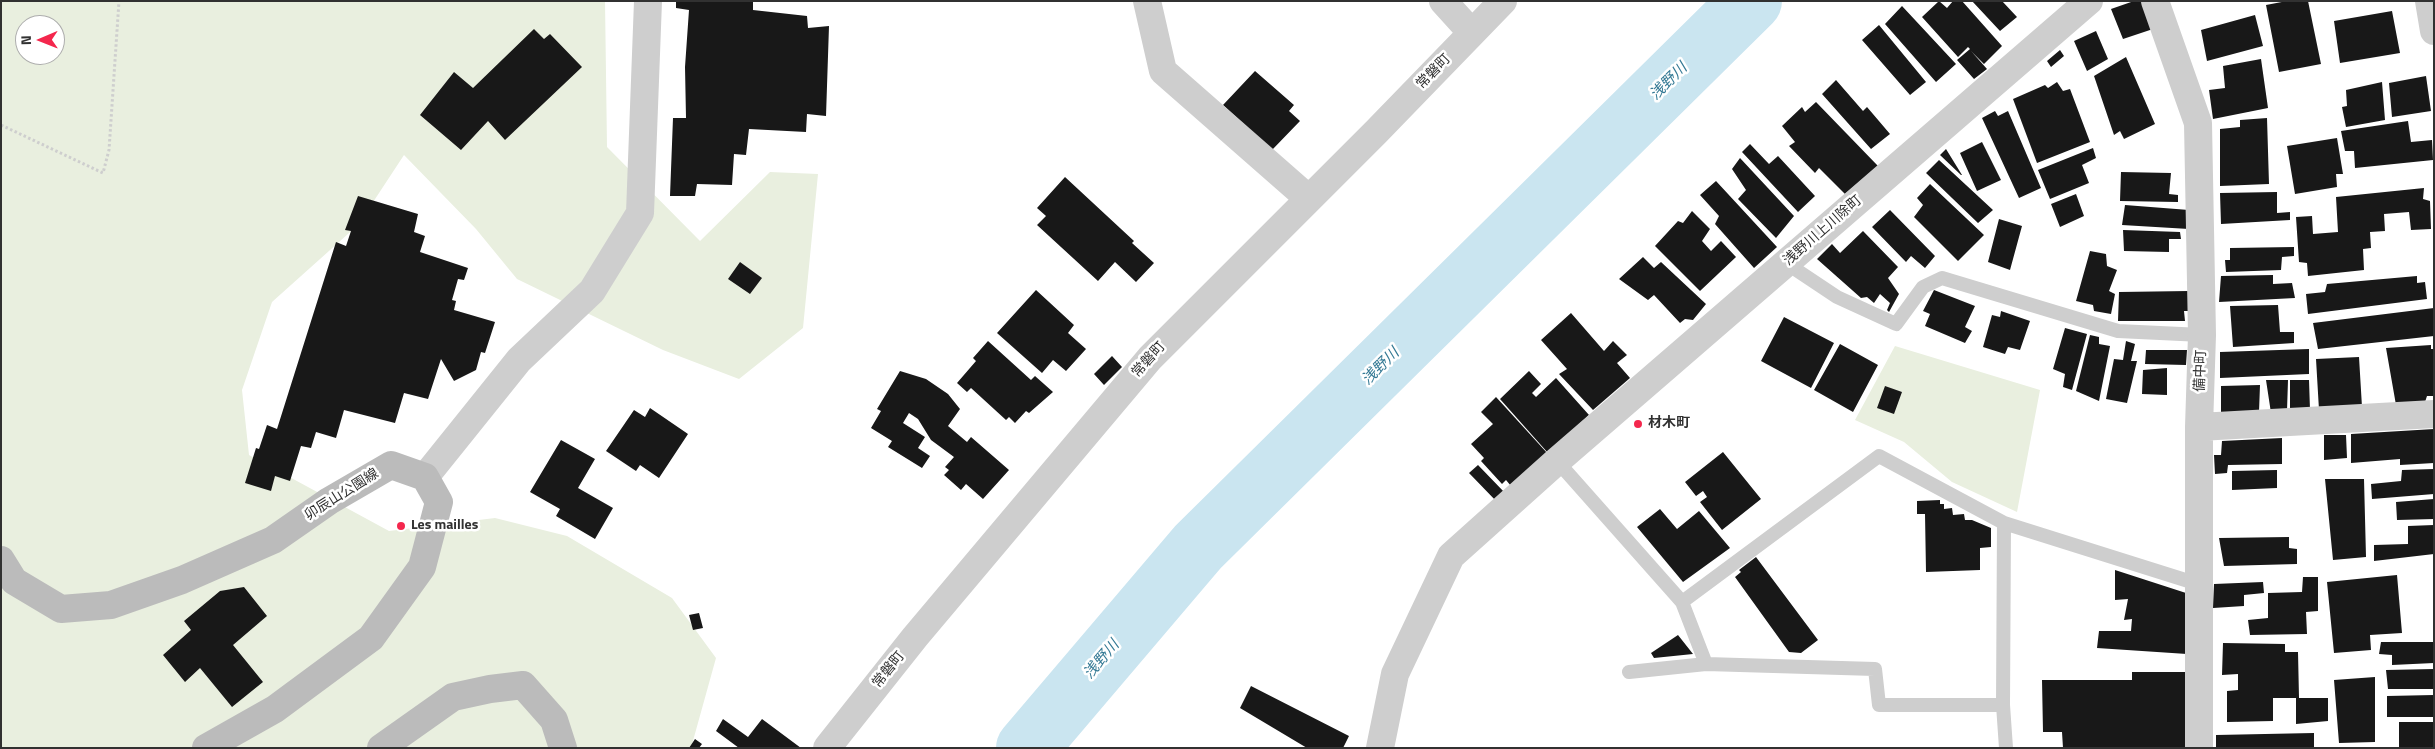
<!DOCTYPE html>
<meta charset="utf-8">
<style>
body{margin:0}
#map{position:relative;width:2435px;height:749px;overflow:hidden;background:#fff;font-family:"Titillium Web",sans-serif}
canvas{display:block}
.frame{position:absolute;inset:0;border:2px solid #313131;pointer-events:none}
.north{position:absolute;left:15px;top:15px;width:50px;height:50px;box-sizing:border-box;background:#fff;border:1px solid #adadad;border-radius:50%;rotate:269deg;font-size:14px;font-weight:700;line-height:20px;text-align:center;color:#313131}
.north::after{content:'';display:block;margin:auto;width:18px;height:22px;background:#f4274d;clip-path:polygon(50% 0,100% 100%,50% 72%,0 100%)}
</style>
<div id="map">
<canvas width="2435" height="749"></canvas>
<div class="frame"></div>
<div class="north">N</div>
</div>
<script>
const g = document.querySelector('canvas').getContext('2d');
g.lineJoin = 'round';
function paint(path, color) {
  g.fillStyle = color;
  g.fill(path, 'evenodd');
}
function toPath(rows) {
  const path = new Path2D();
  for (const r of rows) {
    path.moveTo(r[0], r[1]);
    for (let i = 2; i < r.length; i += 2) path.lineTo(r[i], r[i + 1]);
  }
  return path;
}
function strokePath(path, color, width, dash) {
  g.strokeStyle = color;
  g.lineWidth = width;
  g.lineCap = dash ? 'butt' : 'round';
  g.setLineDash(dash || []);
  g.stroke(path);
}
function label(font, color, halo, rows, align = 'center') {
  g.font = font + ' "Titillium Web","Noto Sans JP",sans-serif';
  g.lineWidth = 5;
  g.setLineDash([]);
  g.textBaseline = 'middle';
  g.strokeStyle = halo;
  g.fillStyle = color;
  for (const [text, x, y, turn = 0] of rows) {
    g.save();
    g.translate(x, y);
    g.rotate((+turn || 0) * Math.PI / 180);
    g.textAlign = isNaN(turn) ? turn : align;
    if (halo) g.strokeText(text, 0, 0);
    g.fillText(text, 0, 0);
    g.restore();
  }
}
paint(toPath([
 [1,1,605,1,607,147,700,241,770,172,818,174,803,328,739,379,663,350,517,279,476,229,404,155,358,225,272,302,242,390,249,455,389,531,495,518,567,536,672,598,716,658,691,748,1,748],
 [25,25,55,25,55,55,25,55],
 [1895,346,2040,390,2017,512,1952,482,1904,442,1855,420]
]), '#e9efdf');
strokePath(toPath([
 [1027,748,1198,547,1751,1]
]), '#cae5f0', 62);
paint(toPath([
 [676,1,753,1,753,10,807,16,808,28,829,26,826,116,807,114,806,132,749,129,746,155,734,154,732,185,697,184,695,196,670,196,673,118,686,118,685,67,689,10,676,8],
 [1939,1,1947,8,1953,1,1962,1,2002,46,1984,64,1971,51,1987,69,1974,79,1957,60,1970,49,1968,47,1958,57,1922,17],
 [1972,1,2002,1,2017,17,2000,31],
 [2134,1,2146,1,2156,28,2123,39,2111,9],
 [2287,1,2308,1,2321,64,2279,72,2266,5],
 [1902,6,1956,64,1936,82,1885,24],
 [2392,11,2400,53,2340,63,2334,21],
 [2255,15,2263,46,2207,61,2201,30],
 [1879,25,1926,82,1910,95,1862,40],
 [534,29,544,39,550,34,582,67,505,140,488,121,461,150,420,115,454,72,473,88],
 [2096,31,2108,59,2087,71,2074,41],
 [2060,50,2064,56,2051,67,2047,61],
 [2126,57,2155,124,2124,139,2120,131,2114,135,2094,76],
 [2261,59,2268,108,2213,119,2209,90,2225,88,2223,66],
 [1255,71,1294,105,1289,111,1300,121,1272,150,1223,105],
 [2426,76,2431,111,2392,117,2389,83],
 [1836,80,1863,111,1867,107,1890,134,1871,149,1822,94],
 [2057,82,2063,91,2070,89,2090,142,2037,163,2013,99,2045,85,2048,88],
 [2382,82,2385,120,2346,127,2342,107,2347,106,2346,90],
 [1816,102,1878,166,1845,194,1819,168,1815,173,1789,146,1795,142,1782,126,1802,107,1805,112],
 [1995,111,1998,116,2008,111,2041,188,2019,198,1982,118],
 [2267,118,2269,184,2220,186,2220,129,2240,127,2240,120],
 [2408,121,2411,142,2432,140,2433,160,2355,168,2354,151,2345,151,2341,131],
 [2337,138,2343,174,2336,174,2337,187,2295,194,2287,146],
 [1982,142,2001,180,1977,191,1960,153],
 [1750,144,1769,164,1778,156,1815,196,1798,212,1742,152],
 [2093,148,2096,158,2082,165,2089,183,2050,199,2038,170],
 [1946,149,1962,175,1961,175,1940,155],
 [1740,158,1794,216,1776,238,1738,199,1746,190,1732,169],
 [1939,160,1993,210,1978,223,1926,173],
 [2121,172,2171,173,2169,194,2178,195,2178,202,2120,201],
 [1065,177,1134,241,1132,243,1154,263,1136,282,1115,262,1098,281,1037,225,1046,216,1037,208],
 [1716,181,1777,247,1754,268,1715,224,1719,216,1700,195],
 [1930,184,1984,235,1958,261,1914,217,1923,205,1917,198],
 [2424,188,2423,199,2430,201,2431,229,2411,230,2409,212,2384,214,2385,231,2370,232,2371,248,2363,249,2364,270,2308,276,2307,263,2299,262,2296,217,2312,216,2313,234,2338,232,2336,197],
 [2277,192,2277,213,2290,212,2290,220,2221,224,2220,193],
 [2076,194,2084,216,2060,227,2051,204],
 [358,196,418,214,414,232,425,236,420,252,468,268,464,280,458,279,452,300,456,301,454,310,495,322,485,353,481,352,476,370,454,381,441,359,428,399,404,393,395,423,344,410,336,438,316,432,311,448,301,446,290,481,275,476,271,491,245,483,256,448,259,449,267,425,277,429,336,242,346,246,351,231,345,230],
 [2125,205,2189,210,2189,229,2122,225],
 [1890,210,1935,256,1925,268,1911,256,1906,262,1872,227],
 [1692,211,1710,229,1702,241,1711,251,1721,241,1736,257,1700,291,1655,246,1678,221,1683,223],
 [1999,219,2022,226,2010,270,1988,262],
 [2123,230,2180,232,2181,239,2169,239,2169,252,2124,251],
 [1863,231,1898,267,1888,278,1899,294,1889,312,1887,310,1890,303,1880,294,1874,303,1867,297,1861,298,1817,259,1832,244,1840,253],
 [2294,247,2294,256,2282,257,2281,270,2226,272,2225,260,2230,260,2230,248],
 [2090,251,2106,254,2107,266,2117,270,2109,291,2115,294,2111,314,2094,311,2093,305,2076,301],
 [1643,257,1654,268,1661,262,1706,304,1693,320,1685,319,1680,323,1654,295,1648,300,1619,279],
 [740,262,762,278,750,294,728,279],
 [2273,275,2273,284,2292,283,2295,298,2219,302,2221,276],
 [2417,276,2417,283,2425,282,2427,299,2308,314,2306,294,2325,292,2327,284],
 [1036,290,1074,325,1068,333,1086,349,1066,371,1053,360,1042,373,997,333],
 [1934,290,1975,306,1965,327,1972,331,1965,343,1925,326,1930,314,1923,311],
 [2189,291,2190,311,2184,311,2185,321,2118,321,2119,292],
 [2278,305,2280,332,2294,332,2294,343,2233,347,2230,306],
 [2434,308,2434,336,2318,349,2313,323],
 [2001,311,2030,321,2020,350,2008,347,2005,354,1983,347,1992,315,2000,317],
 [1571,313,1604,351,1613,341,1627,355,1617,363,1630,378,1593,410,1559,374,1567,369,1541,340],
 [1784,317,1834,343,1811,388,1761,361],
 [2065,328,2087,334,2072,390,2063,387,2065,374,2053,369],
 [2090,335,2099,337,2099,344,2110,346,2099,401,2076,391],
 [988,341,1031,380,1035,376,1053,392,1029,413,1026,411,1015,423,1009,417,1006,420,971,388,967,392,957,383,976,361,973,358],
 [2126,341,2135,344,2131,361,2137,361,2127,403,2106,399,2114,359,2123,360],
 [1840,344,1878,365,1853,412,1814,390],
 [2431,345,2431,349,2434,349,2434,396,2427,396,2425,402,2396,405,2386,348],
 [2309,349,2309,374,2220,378,2220,352],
 [2146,350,2187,350,2186,365,2145,364],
 [1112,356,1122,367,1104,385,1094,374],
 [2359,357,2362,407,2319,410,2316,359],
 [2167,368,2167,395,2142,394,2143,370],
 [900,371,926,379,948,394,960,409,948,426,967,442,971,437,1009,470,983,499,966,484,961,490,944,475,949,470,945,467,954,457,931,440,918,419,909,413,903,423,925,437,918,448,930,456,922,468,888,447,892,441,871,428,881,411,877,409],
 [1529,371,1541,384,1532,393,1536,397,1556,378,1589,415,1548,453,1500,399],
 [2266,380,2288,380,2287,411,2271,413],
 [2290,380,2309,380,2310,410,2290,410],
 [2260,385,2259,412,2221,414,2221,386],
 [1885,386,1902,392,1894,414,1877,408],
 [1496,397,1548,454,1511,486,1506,480,1502,484,1481,461,1484,458,1471,444,1493,424,1481,412],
 [650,408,688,434,659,478,640,465,636,471,606,451,634,410,645,417],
 [2434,429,2434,463,2400,465,2400,459,2351,463,2351,434],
 [2324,435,2346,435,2347,458,2324,460],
 [2282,438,2282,464,2228,465,2227,473,2215,474,2214,455,2221,455,2222,441],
 [561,440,595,459,578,488,613,508,595,539,556,516,560,509,530,492],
 [1723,452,1761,499,1722,530,1700,502,1707,497,1703,491,1696,496,1685,482],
 [1478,465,1506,494,1498,503,1469,473],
 [2434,469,2434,494,2372,499,2371,484,2401,481,2402,470],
 [2277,470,2277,488,2232,490,2232,471],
 [2325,479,2364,479,2366,557,2333,560],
 [2434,499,2434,519,2397,520,2396,502],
 [1940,500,1940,504,1944,504,1944,509,1952,508,1953,515,1964,514,1965,520,1972,520,1991,528,1991,547,1980,548,1980,570,1926,572,1925,514,1917,514,1917,501],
 [1660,509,1677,529,1699,511,1730,548,1683,582,1637,527],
 [2434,525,2434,554,2374,561,2374,545,2408,544,2408,526],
 [2289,537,2289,548,2297,549,2297,564,2224,566,2219,538],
 [1756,557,1818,640,1801,653,1789,652,1735,577,1741,572,1739,570],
 [2115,570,2186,593,2187,654,2097,648,2099,631,2131,631,2132,619,2124,620,2128,599,2115,600],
 [2397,575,2402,633,2370,635,2371,650,2334,653,2327,582],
 [2303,577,2318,577,2318,611,2306,612,2307,634,2250,635,2248,620,2268,618,2268,593,2302,592],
 [2263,582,2264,593,2244,595,2244,606,2213,608,2214,584],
 [244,587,267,616,233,645,263,682,232,707,200,668,185,682,163,655,191,630,184,621,220,591],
 [699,613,703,628,693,630,689,615],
 [1678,635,1693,654,1654,658,1651,653],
 [2381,642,2434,642,2434,663,2392,665,2392,655,2379,654],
 [2223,643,2285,644,2285,652,2298,652,2299,698,2328,698,2328,721,2296,724,2296,698,2273,698,2273,721,2227,722,2227,691,2238,690,2238,674,2222,675],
 [2434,669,2434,689,2388,689,2386,670],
 [2132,672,2186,672,2186,748,2063,748,2062,732,2043,732,2042,680,2132,680],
 [2375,677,2375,742,2339,743,2334,680],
 [1251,686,1349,736,1343,748,1307,748,1240,708],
 [2434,695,2434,717,2387,717,2387,696],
 [723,719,748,737,762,719,801,748,739,748,716,731],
 [2399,722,2434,722,2434,748,2399,748],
 [2314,733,2314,748,2216,748,2216,735],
 [695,739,702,744,699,748,689,748]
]), '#181818');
strokePath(toPath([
 [1,125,103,173,109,150,119,1]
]), '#cecece', 3, [2.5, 2.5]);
strokePath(toPath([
 [1786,263,1837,297,1896,324,1923,287,1942,278,2118,331,2202,335],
 [1557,461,1682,602,1706,664,1875,669,1879,705,2003,705,2004,523],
 [1682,602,1879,456,2004,523,2198,584],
 [1629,672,1706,664],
 [2003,705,2006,748]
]), '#cecece', 14);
strokePath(toPath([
 [1147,1,1163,71,1309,199],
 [1443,1,1472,33],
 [2155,1,2198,123,2202,335,2199,427,2199,748],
 [2429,1,2434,31],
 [2199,427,2434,414],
 [425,477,519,360,592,291,640,213,648,1],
 [827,748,915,637,1150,358,1376,132,1503,1],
 [1380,748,1395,674,1451,556,1557,461,2089,1]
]), '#cecece', 28);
strokePath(toPath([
 [1,560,14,581,61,609,111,605,182,580,273,540,329,501,391,465,425,477,439,502,422,567,371,638,275,709,206,748],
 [381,748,453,697,490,689,523,685,554,720,563,748]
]), '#bbb', 28);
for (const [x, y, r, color] of [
 [1638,424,5,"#f4274d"],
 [401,526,5,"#f4274d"]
]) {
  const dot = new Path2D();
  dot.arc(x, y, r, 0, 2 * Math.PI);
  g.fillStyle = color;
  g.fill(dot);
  strokePath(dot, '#fff', 2);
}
label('14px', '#313131', '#fff', [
 ["常磐町",1434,72,-46],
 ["浅野川上川除町",1823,231,-41],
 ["常磐町",1149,360,-48],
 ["備中町",2201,371,-88],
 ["卯辰山公園線",342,495,-32],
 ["常磐町",889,670,-51]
]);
label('bold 14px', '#313131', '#fff', [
 ["材木町",1648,424],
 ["Les mailles",411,526]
], 'left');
label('italic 15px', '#357a95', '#fff', [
 ["浅野川",1669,82,-45],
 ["浅野川",1381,367,-45],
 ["浅野川",1102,660,-50]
]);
</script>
